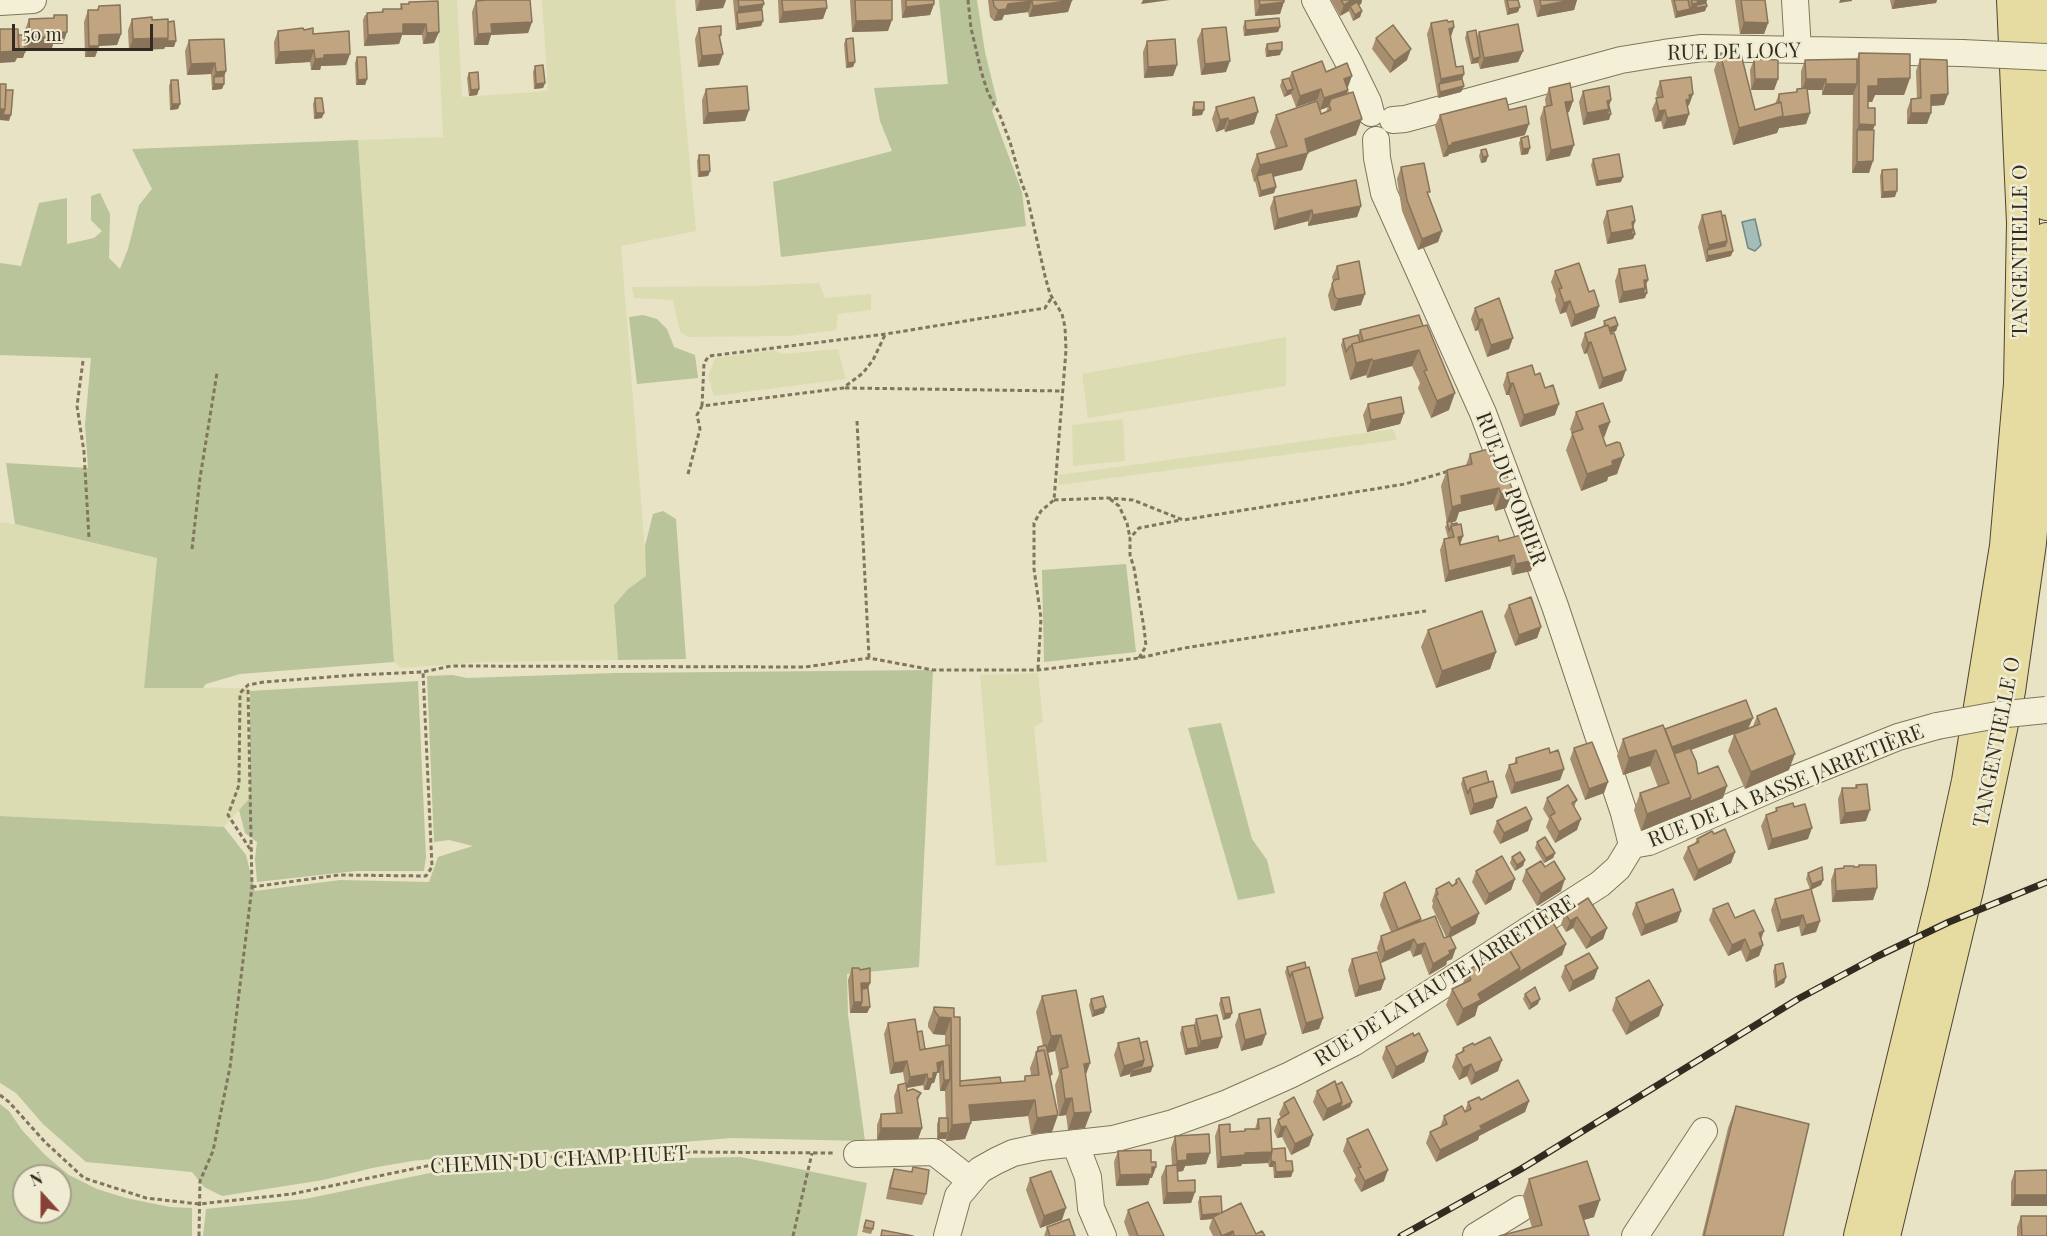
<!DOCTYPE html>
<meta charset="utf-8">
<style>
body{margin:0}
#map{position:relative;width:2047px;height:1236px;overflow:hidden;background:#e8e3c5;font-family:"Playfair Display",serif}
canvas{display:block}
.north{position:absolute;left:12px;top:1164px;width:60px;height:60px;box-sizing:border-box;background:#f0ecd3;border:2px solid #a49f8b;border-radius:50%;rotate:339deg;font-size:16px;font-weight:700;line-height:24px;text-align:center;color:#322b1f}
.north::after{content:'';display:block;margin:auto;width:21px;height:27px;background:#884135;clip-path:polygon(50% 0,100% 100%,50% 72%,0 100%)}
.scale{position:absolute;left:12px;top:24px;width:141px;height:27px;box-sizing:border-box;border:3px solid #322b1f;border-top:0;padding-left:8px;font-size:18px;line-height:21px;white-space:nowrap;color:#322b1f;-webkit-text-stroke:4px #f0ecd3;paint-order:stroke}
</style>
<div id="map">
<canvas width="2047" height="1236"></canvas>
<div class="north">N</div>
<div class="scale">50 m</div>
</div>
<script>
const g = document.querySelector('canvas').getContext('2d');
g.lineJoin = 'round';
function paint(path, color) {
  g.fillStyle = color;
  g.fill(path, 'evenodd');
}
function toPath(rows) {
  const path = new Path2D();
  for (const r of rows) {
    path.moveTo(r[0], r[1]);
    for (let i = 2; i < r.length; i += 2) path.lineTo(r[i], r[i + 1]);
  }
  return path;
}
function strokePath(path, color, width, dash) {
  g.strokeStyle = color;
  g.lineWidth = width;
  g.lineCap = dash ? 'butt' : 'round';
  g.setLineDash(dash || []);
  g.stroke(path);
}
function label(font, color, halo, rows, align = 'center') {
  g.font = font + ' "Playfair Display",serif';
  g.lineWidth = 5;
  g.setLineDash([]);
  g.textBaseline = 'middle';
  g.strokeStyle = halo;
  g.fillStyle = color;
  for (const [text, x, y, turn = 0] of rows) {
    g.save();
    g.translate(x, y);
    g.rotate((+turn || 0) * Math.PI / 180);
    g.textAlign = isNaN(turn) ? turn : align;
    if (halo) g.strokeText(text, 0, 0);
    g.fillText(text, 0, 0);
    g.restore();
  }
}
paint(toPath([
 [437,0,457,0,462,97,548,91,542,0,675,0,696,231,621,246,647,576,628,589,614,605,618,660,485,662,401,668,394,662,358,140,443,137],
 [819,283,825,298,871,294,871,310,838,314,836,330,789,336,688,337,680,332,673,300,634,298,632,287,747,286],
 [1286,337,1286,386,1088,418,1082,374],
 [838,349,846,379,714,396,708,377,715,358,774,350,782,354],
 [1123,419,1125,461,1073,466,1072,425],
 [1393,429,1397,440,1059,485,1059,475],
 [0,522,15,524,157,558,144,687,248,688,250,798,224,827,0,816],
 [1038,673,1043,722,1034,727,1047,862,996,866,980,675]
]), '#dcdcb3');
paint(toPath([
 [939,0,977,0,985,52,997,101,992,111,1022,192,1026,226,923,240,781,257,773,182,892,151,880,121,874,88,948,84],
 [358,140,394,662,240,674,206,684,203,688,144,688,157,558,15,524,6,463,88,468,85,425,91,358,0,355,0,263,21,266,39,203,67,198,67,244,94,238,102,231,91,220,91,196,100,193,110,214,109,258,120,269,128,249,139,205,152,189,132,149],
 [643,315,657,319,667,329,674,347,695,355,698,378,637,384,629,317],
 [663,511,676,519,686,659,618,660,614,605,628,589,646,576,645,546,653,514],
 [1126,564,1136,652,1044,662,1042,570],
 [933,670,919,967,847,974,848,1015,865,1141,732,1138,584,1150,458,1156,412,1161,372,1168,323,1180,222,1196,204,1187,192,1172,86,1162,43,1124,16,1093,0,1083,0,816,224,827,246,855,255,891,340,880,429,882,438,857,473,846,449,840,434,842,427,676,453,675,467,678,616,673],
 [418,681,426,857,424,871,356,871,257,882,255,859,257,842,245,833,239,810,250,798,250,691],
 [1221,723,1252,839,1267,860,1275,893,1238,900,1188,728],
 [0,1104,9,1111,22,1130,45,1155,69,1175,97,1189,126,1198,170,1207,192,1208,192,1236,0,1236],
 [24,1176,60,1176,60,1212,24,1212],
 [741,1157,867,1183,857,1236,203,1236,206,1209,305,1199,454,1168,572,1165,641,1159]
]), '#b9c49a');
const water = toPath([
 [1755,219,1761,245,1755,251,1748,248,1742,222,1755,219]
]);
paint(water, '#a6bcb9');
strokePath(water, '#6e8986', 1.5);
const minor = toPath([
 [1315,0,1349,63,1368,102,1371,113],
 [1795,0,1798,50],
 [0,2,33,0],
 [1393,120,1405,119,1621,60,1664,53,1702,48,1962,53],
 [1376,140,1377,158,1384,193,1483,413,1555,606,1624,813,1632,845],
 [1632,845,1649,842,1784,783,1898,737,1937,726],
 [1075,1143,1088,1177,1091,1208,1103,1236],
 [857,1154,934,1152,970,1180],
 [947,1236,958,1196,980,1170,996,1161,1013,1153,1041,1147,1113,1139,1173,1123,1225,1104,1290,1075,1353,1043,1600,884,1618,868,1632,845],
 [1476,1236,1520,1209],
 [1635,1236,1704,1131]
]);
const major = toPath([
 [2037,0,2043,72,2047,204],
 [1860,1236,1944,891,1968,781,2006,546,2020,384,2023,223,2013,0],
 [1884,1236,1967,890,2009,691,2030,543,2043,386,2047,239]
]);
strokePath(minor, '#80755d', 28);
strokePath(major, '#4f4331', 34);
strokePath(toPath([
 [968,0,971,28,981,71,988,93,999,113,1010,142,1022,184,1027,196,1045,276,1050,294,1062,314,1065,327,1066,350,1054,500,1041,511,1034,523,1034,569,1041,618,1038,669],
 [83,361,77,406,84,452,89,538],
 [845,388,1062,391],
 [702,406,704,363,709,356,886,334,1045,308,1052,297],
 [857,421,869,658],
 [688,474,700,429,697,415,702,406,843,388,863,373,873,360,885,335],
 [1110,499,1119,506,1127,523,1130,538],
 [1054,500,1108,498,1133,500,1183,520,1405,484,1449,471],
 [192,549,200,478,217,373],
 [1139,658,1146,646,1144,628,1134,568,1130,555,1130,538,1139,528,1181,520],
 [250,849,228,815,239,785,240,693,248,685,264,682,355,675,423,672,451,666,805,667,869,658,933,670,1038,670,1139,658,1184,648,1426,611],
 [252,887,339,875,426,876,432,867,423,672],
 [0,1095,9,1102,45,1142,84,1178,146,1198,199,1204,292,1194,451,1161,686,1152,835,1153],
 [199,1236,200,1181,213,1151,230,1067,252,887,248,688],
 [793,1236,812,1153]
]), '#80755d', 3, [4.5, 3]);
strokePath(minor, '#f4f0d7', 26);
strokePath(major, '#e6dba1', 32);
const rail = toPath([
 [1401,1236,1521,1169,1798,999,1878,956,1949,922,2047,882]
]);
strokePath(rail, '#322b1f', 7);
strokePath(rail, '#f0ecd3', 4.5, [14]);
const minorBridge = toPath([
 [1962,53,2047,57],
 [1937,726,1997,715,2046,710]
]);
strokePath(minorBridge, '#80755d', 28, []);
strokePath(minorBridge, '#f4f0d7', 26);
paint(toPath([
 [695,0,726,0,723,8,696,11],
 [733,0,763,0,762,10,763,21,761,26,736,30],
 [778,0,826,0,823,19,779,23],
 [850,0,892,0,888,31,852,32],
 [901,0,934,0,934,4,930,15,902,18],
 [988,0,1072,0,1068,12,1029,17,1028,12,1004,15,1002,20,994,21,990,17],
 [1254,0,1284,0,1280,14,1255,16],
 [1331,0,1362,0,1361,4,1359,5,1362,11,1360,17,1353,21,1349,11,1340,16],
 [1504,0,1518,0,1518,12,1507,15],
 [1533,0,1577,0,1574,10,1537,17],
 [1671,0,1707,0,1706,3,1707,6,1705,11,1675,18],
 [1735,0,1765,0,1768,23,1764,34,1740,34],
 [1890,0,1937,0,1936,3,1892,9],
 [476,1,532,22,528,33,491,35,488,45,474,45,472,12],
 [401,4,439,32,434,43,423,44,422,35,402,35,399,44,364,46,363,20,365,15,366,15,367,13,381,12,383,9,400,9],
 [99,6,121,34,117,45,99,46,95,57,85,57,84,22,88,10,97,10],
 [54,15,63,44,53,44,52,48,26,49,25,30,29,19,53,18],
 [132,19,152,20,174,47,165,47,164,49,129,50,128,30],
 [1245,21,1280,27,1278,32,1244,36,1243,27],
 [1448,22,1454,27,1451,37,1456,67,1464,74,1462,79,1464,86,1461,92,1438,98,1427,34,1431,23],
 [699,28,721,35,720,38,719,65,698,67,695,39],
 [1202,29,1226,72,1201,75,1197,40],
 [304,30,313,34,346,65,321,66,320,70,311,70,310,62,275,64,274,42,278,31],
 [1467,32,1477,37,1479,32,1523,51,1518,62,1480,69,1478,62,1471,64,1465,38],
 [1376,38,1407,60,1390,73,1372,49],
 [846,39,855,62,853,67,846,68,844,44],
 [189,40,226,71,224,76,224,84,222,89,212,90,211,74,187,75,185,51],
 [1147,41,1177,65,1173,76,1144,78,1143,52],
 [1267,44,1280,55,1266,57,1265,49],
 [1720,53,1755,110,1775,104,1779,94,1796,92,1797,89,1801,89,1801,71,1805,60,1857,59,1859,53,1910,78,1904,95,1875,95,1872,102,1868,102,1868,108,1873,130,1869,173,1852,173,1853,95,1822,95,1822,90,1807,90,1810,113,1806,124,1779,128,1777,133,1733,145,1714,70],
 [357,57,367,79,365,85,356,85,355,63],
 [1754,59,1778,79,1774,90,1751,90,1750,70],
 [1920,59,1948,94,1944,105,1931,106,1927,124,1907,124,1907,110,1911,99,1917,99,1916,71],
 [535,66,545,83,543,88,534,89,533,72],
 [1292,72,1326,72,1348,87,1347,87,1348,90,1346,94,1356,135,1308,153,1302,170,1273,177,1276,187,1274,193,1259,197,1255,181,1254,182,1251,170,1257,154,1276,149,1270,132,1276,115,1321,114,1326,112,1328,107,1320,110,1317,100,1296,107,1291,94,1284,97,1280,86,1282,80,1289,78],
 [469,73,479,89,477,95,469,96,467,78],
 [171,80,180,104,178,109,170,110,169,86],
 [1660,81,1693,94,1689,105,1687,106,1689,114,1685,125,1663,129,1661,121,1655,122,1652,109,1657,98,1656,93],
 [1549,88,1573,101,1569,112,1567,113,1570,156,1546,161,1540,118,1544,107,1546,107,1545,99],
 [706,89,749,110,745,121,703,124,702,100],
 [1583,91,1609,106,1609,120,1583,125,1579,102],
 [315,98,322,118,314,119,313,104],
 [1194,102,1202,115,1192,116,1192,108],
 [1216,107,1254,124,1225,132,1224,129,1216,132,1212,119],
 [1509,110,1525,135,1449,154,1448,156,1443,157,1435,126,1440,115],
 [1521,138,1528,154,1521,155,1519,143],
 [1481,150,1488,156,1486,162,1481,163,1479,156],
 [699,155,710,171,708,176,698,177,697,161],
 [1593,159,1621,182,1596,186,1591,165],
 [1401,167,1428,195,1442,231,1438,242,1418,250,1402,211,1397,179],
 [1882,170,1895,197,1881,198,1880,176],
 [1274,197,1361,206,1357,217,1308,226,1308,221,1274,230,1270,208],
 [1607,211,1635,221,1633,227,1635,234,1633,239,1607,244,1603,222],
 [1702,215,1731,256,1706,262,1698,227],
 [1337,266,1361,305,1334,311,1331,309,1328,295,1333,281,1332,277],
 [1619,269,1645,298,1619,303,1615,281],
 [1555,271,1589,292,1599,306,1595,318,1571,327,1566,312,1560,314,1555,300,1556,296,1551,282],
 [1475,308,1509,349,1487,357,1478,330,1475,331,1471,319],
 [1419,315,1449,410,1431,418,1418,388,1420,383,1412,366,1367,378,1366,375,1350,380,1341,345,1343,339,1358,335,1360,330],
 [1604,321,1618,325,1616,331,1611,333,1622,381,1599,389,1587,353,1584,354,1581,345,1585,333,1603,327],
 [1507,373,1555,415,1520,427,1509,395,1506,395,1503,385],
 [1368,404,1404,413,1400,424,1367,432,1363,415],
 [1576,412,1603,438,1618,471,1617,474,1608,477,1607,481,1581,491,1566,450,1572,434,1570,429],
 [1470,454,1498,470,1513,491,1506,508,1495,511,1493,504,1459,512,1456,521,1452,522,1452,524,1463,536,1460,545,1499,541,1531,571,1512,575,1510,566,1445,582,1440,550,1444,539,1448,538,1445,527,1447,524,1441,486,1447,470,1466,465],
 [1509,605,1541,627,1537,638,1515,646,1504,616],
 [1428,630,1496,652,1490,669,1436,688,1421,647],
 [1757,716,1789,770,1745,789,1728,751,1734,734,1742,731,1691,750,1698,774,1723,798,1641,831,1634,810,1640,793,1658,787,1650,766,1623,775,1617,756,1623,739,1665,729,1749,728,1753,726],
 [1574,748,1608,782,1604,793,1585,800,1570,759],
 [1550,753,1564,769,1560,780,1511,794,1505,776,1509,765,1514,764,1516,758],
 [1463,778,1489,782,1497,797,1493,808,1470,815,1461,784],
 [1856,785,1866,821,1840,824,1838,799,1842,788,1855,788],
 [1547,798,1577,800,1574,807,1577,830,1555,843,1546,827,1549,819,1543,809],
 [1776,808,1808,839,1768,850,1761,826,1766,815,1775,812],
 [1497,821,1528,831,1500,844,1493,832],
 [1714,834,1735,852,1731,863,1694,881,1683,858,1688,847,1695,843,1697,839],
 [1537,842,1555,853,1553,858,1544,863,1535,848],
 [1512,857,1525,860,1523,866,1515,871,1510,863],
 [1859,865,1877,888,1873,900,1832,902,1831,880,1835,869,1858,867],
 [1545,867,1561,891,1537,906,1522,881,1526,870],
 [1476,871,1515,879,1511,890,1485,905,1472,882],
 [1808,873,1823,880,1821,885,1811,890,1820,921,1816,932,1801,936,1799,926,1777,932,1771,910,1775,899,1810,889,1806,879],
 [1456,880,1479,913,1475,924,1451,937,1456,948,1452,959,1447,961,1446,965,1429,975,1421,954,1413,957,1410,950,1381,963,1377,948,1381,936,1391,932,1380,905,1384,893,1420,922,1444,938,1446,937,1432,907,1433,903,1432,901,1436,889,1452,886,1454,885],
 [1636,903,1681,911,1677,922,1641,936,1632,914],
 [1713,909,1735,918,1761,939,1763,945,1759,956,1746,962,1741,950,1728,956,1709,920],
 [1565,913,1607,928,1603,939,1586,949,1573,928,1566,932,1561,924],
 [1566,944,1562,955,1478,1006,1475,1016,1457,1026,1446,1005,1452,989,1463,983,1467,971,1509,949],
 [1352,959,1381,990,1355,997,1348,970],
 [1775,965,1786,977,1784,983,1775,988,1773,971],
 [1565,966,1598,968,1594,979,1569,992,1561,977],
 [1287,967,1306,968,1323,1018,1319,1029,1302,1034,1285,972],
 [852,968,860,970,870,983,868,988,870,1007,867,1013,850,1013,848,980],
 [1525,994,1538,1004,1529,1010,1523,999],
 [1042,996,1090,1063,1085,1076,1085,1128,1068,1130,1066,1115,1059,1116,1055,1085,1059,1074,1055,1051,1048,1053,1051,1079,1052,1132,1031,1134,1028,1116,971,1121,965,1139,946,1141,946,1138,937,1139,937,1124,939,1118,946,1118,945,1091,940,1091,939,1073,937,1073,934,1083,932,1083,929,1090,924,1090,923,1085,907,1088,907,1091,921,1093,918,1101,922,1128,918,1139,877,1140,877,1125,881,1114,896,1114,894,1096,898,1085,905,1084,903,1072,890,1074,884,1034,888,1023,917,1032,925,1049,945,1046,945,1035,933,1034,928,1027,928,1023,934,1007,954,1017,960,1081,1001,1083,1024,1081,1025,1076,1031,1075,1030,1068,1038,1047,1043,1046,1036,1012],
 [1221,998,1232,1013,1230,1018,1223,1020,1219,1004],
 [1616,998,1659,1016,1626,1035,1612,1010],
 [1091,999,1104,1013,1092,1017,1089,1005],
 [1239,1014,1262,1045,1241,1051,1235,1025],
 [1196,1019,1222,1037,1218,1048,1185,1055,1180,1033,1182,1027,1194,1025],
 [1414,1036,1428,1051,1424,1062,1392,1079,1382,1058,1386,1047],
 [1118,1043,1151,1072,1130,1077,1130,1074,1120,1077,1114,1055],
 [1474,1045,1498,1071,1471,1085,1467,1076,1459,1080,1452,1067,1456,1055,1461,1053,1463,1048],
 [1336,1085,1352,1102,1350,1107,1323,1121,1313,1102,1317,1091],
 [1481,1100,1529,1101,1525,1112,1479,1136,1478,1140,1436,1162,1426,1143,1430,1132,1440,1128,1444,1116,1465,1111,1468,1102],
 [1284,1103,1313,1135,1309,1146,1291,1155,1282,1137,1277,1138,1274,1131,1278,1120,1281,1118,1279,1114],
 [1736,1106,1783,1236,1702,1236,1728,1128],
 [1258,1119,1272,1149,1286,1161,1293,1171,1291,1177,1274,1178,1273,1167,1269,1167,1268,1163,1242,1164,1241,1166,1217,1168,1215,1136,1219,1125,1230,1132,1244,1131,1245,1129,1255,1129],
 [1175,1136,1206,1164,1185,1166,1183,1171,1178,1172,1178,1181,1195,1192,1191,1203,1163,1204,1161,1177,1166,1166,1172,1165,1171,1148],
 [1347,1139,1384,1181,1361,1192,1354,1180,1356,1176,1343,1151],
 [1118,1151,1152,1178,1150,1178,1148,1185,1116,1186,1114,1162],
 [913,1167,926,1194,922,1205,886,1199,890,1180,894,1169,911,1172],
 [2047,1170,2047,1206,2011,1206,2011,1182,2015,1171],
 [1030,1178,1062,1220,1040,1228,1026,1190],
 [1529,1179,1594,1217,1584,1220,1532,1228,1523,1196],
 [1200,1197,1222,1213,1256,1234,1265,1236,1213,1236,1209,1228,1212,1219,1200,1220,1198,1202],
 [1128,1210,1164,1236,1129,1236,1124,1222],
 [2021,1216,2047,1236,2017,1236,2017,1227],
 [866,1220,873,1229,871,1234,862,1232],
 [1047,1227,1075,1236,1044,1236]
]), '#a68e6e');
paint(toPath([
 [700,0,726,0,723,8,696,11],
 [1072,0,1068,12,1029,17,1033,6],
 [1143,0,1170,0,1141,4],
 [1352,0,1362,0,1361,4,1352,9,1350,6,1349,11,1340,16,1344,5],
 [1571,0,1577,0,1574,10,1537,17,1541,6],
 [1697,0,1707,0,1705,6,1707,6,1705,11,1694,14,1696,8,1694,14,1688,15,1692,4],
 [1840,0,1852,0,1852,1,1839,3],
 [1895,0,1937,0,1936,3,1892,9],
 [1032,1,1028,12,1004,15,1002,20,994,21,998,10,1008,4],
 [1284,2,1280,14,1255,16,1260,5],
 [764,4,760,15,737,13,739,7],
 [934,4,930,15,902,18,906,7],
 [1520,7,1518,12,1507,15,1509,9],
 [827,8,823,19,779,23,783,12],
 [1690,9,1688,15,1675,18,1677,12],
 [1362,11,1360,17,1353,21,1355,15],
 [892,20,888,31,852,32,856,21],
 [763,21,761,26,736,30,738,24],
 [532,22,528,33,491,35,488,45,474,45,478,34,491,24],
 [1744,22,1768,23,1764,34,1740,34],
 [403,24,426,24,422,35,402,35,399,44,364,46,368,35],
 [1280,27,1278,32,1244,36,1246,30],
 [1454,27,1450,39,1449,29],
 [67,32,63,44,53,44,52,48,26,49,30,37,56,33],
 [439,32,434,43,423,44,427,33],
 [121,34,117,45,95,46,99,35],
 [168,38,176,41,174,47,165,47,164,49,129,50,133,39],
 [89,46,99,46,95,57,85,57],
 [1411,49,1407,60,1390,73,1394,61],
 [314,50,310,62,275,64,279,52],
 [1282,50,1280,55,1266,57,1268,51],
 [19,51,25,52,23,58,17,58,15,62,0,63,0,52],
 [1523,51,1518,62,1480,69,1484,58],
 [350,54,346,65,321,66,320,70,311,70,315,59,324,55],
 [723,54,719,65,698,67,702,56],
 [1480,57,1478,63,1471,64,1473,59],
 [1230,61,1226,72,1201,75,1205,64],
 [855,62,853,67,846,68,848,63],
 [215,63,211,74,187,75,191,64],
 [1177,65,1173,76,1144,78,1148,67],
 [226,71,222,82,214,77,216,72],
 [1464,74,1460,85,1439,84,1441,79],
 [1352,76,1348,87,1340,90,1344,79],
 [1910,78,1904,95,1875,95,1872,102,1862,102,1868,86,1878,79],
 [367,79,365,85,356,85,358,80],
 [1755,79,1778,79,1774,90,1751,90],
 [1806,79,1826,79,1822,90,1802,90],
 [545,83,543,88,534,89,536,84],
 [214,84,224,84,222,89,212,90],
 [1826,84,1857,84,1853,95,1822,95],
 [1464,86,1461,92,1438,98,1440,92],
 [479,89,477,95,469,96,471,90],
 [1293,89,1291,94,1284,97,1287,91],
 [1321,89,1317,100,1296,107,1300,96],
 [1348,90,1344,101,1329,104,1328,107,1320,110,1324,98],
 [1693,94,1689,105,1687,106,1686,100,1689,95],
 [1948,94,1944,105,1927,106,1931,95],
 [1611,100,1605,120,1583,125,1587,113,1607,101],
 [1573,101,1569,112,1561,114,1565,102],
 [172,104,180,104,178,109,170,110],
 [0,109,5,109,11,115,9,121,0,120],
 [749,110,745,121,703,124,708,113],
 [1194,110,1204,110,1202,115,1192,116],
 [1665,110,1661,121,1655,122,1659,111],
 [1258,112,1254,124,1225,132,1229,121],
 [316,113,324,113,322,118,314,119],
 [1810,113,1806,124,1779,128,1777,133,1733,145,1739,128,1783,116],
 [1911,113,1931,113,1927,124,1907,124],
 [1611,114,1609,120,1605,120,1607,115],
 [1689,114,1685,125,1663,129,1667,118],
 [1228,118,1224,129,1216,132,1220,120],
 [1362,119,1356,135,1306,153,1308,153,1302,170,1259,180,1257,176,1255,181,1254,182,1260,165,1305,139],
 [1529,124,1525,135,1449,154,1448,156,1443,157,1448,146,1452,143],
 [1859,124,1875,125,1868,141,1857,130],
 [1574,145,1570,156,1546,161,1551,150],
 [1530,148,1528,154,1521,155,1523,149],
 [1488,156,1486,162,1481,163,1483,157],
 [1873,161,1869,173,1852,173,1857,162],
 [710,171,708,176,698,177,700,172],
 [1623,177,1621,182,1596,186,1598,181],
 [1276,187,1274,193,1259,197,1261,191],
 [1897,191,1895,197,1881,198,1883,192],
 [1361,206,1357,217,1308,226,1313,215],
 [1312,210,1308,221,1274,230,1278,219],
 [1635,221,1633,229,1635,234,1633,239,1607,244,1611,233,1632,222],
 [1442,231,1438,242,1418,250,1422,239],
 [1727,241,1723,252,1707,250,1709,245],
 [1733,251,1731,256,1706,262,1708,256],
 [1644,280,1648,280,1643,293,1647,293,1645,298,1619,303,1623,292],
 [1365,294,1361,305,1334,311,1338,299],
 [1570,301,1566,312,1560,314,1564,303],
 [1599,306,1595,318,1571,327,1575,315],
 [1482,319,1478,330,1475,331,1479,320],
 [1618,325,1616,331,1605,335,1607,329],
 [1513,338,1509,349,1487,357,1491,345],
 [1591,342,1587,353,1584,354,1588,343],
 [1419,350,1412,366,1367,378,1373,361],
 [1372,359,1366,375,1350,380,1356,363],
 [1626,370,1622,381,1599,389,1603,378],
 [1513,383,1509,395,1506,395,1510,384],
 [1455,393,1449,410,1431,418,1437,401],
 [1559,404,1555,415,1520,427,1524,415],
 [1404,413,1400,424,1367,432,1371,420],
 [1610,422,1604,438,1599,426],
 [1624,455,1617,474,1608,477,1607,481,1581,491,1587,474],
 [1499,488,1493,504,1459,512,1456,521,1448,524,1447,522,1446,524,1452,507,1461,496],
 [1513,491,1506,508,1495,511,1501,494],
 [1463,536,1459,547,1458,537],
 [1514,555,1510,566,1445,582,1449,571],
 [1535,560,1531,571,1512,575,1516,564],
 [1541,627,1537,638,1515,646,1519,635],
 [1496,652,1490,669,1436,688,1442,671],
 [1753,718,1748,729,1671,757,1668,748],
 [1656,750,1650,766,1623,775,1629,758],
 [1795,754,1789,770,1745,789,1751,772],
 [1564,769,1560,780,1511,794,1515,783],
 [1608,782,1604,793,1585,800,1589,789],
 [1727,786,1723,798,1641,831,1647,814,1691,797],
 [1497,797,1493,808,1470,815,1474,804],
 [1870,810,1866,821,1840,824,1845,813],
 [1532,819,1528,831,1500,844,1504,833],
 [1581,819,1577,830,1555,843,1559,832],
 [1812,828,1808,839,1768,850,1772,839],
 [1735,852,1731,863,1694,881,1698,870],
 [1555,853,1553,858,1544,863,1546,858],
 [1525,860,1523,866,1515,871,1517,865],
 [1515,879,1511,890,1485,905,1489,894],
 [1565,879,1561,891,1537,906,1541,894],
 [1823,880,1821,885,1810,890,1812,884],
 [1877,888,1873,900,1832,902,1836,891],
 [1681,911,1677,922,1641,936,1645,925],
 [1479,913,1475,924,1447,939,1451,928],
 [1803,915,1799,926,1777,932,1781,920],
 [1577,917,1573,928,1566,932,1570,921],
 [1421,919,1417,930,1394,940,1398,929],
 [1820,921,1816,932,1801,936,1806,925],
 [1607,928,1603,939,1586,949,1591,938],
 [1764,931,1760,942,1759,933],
 [1414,939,1410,950,1381,963,1385,952],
 [1745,939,1741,950,1728,956,1732,945],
 [1425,943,1421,954,1413,957,1417,945],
 [1566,944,1562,955,1478,1006,1475,1016,1457,1026,1463,1009,1478,994,1520,968],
 [1763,945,1759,956,1746,962,1750,951],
 [1456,948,1452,959,1447,961,1446,965,1429,975,1433,964,1449,951],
 [1598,968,1594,979,1569,992,1573,981],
 [1786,977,1784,983,1775,988,1777,983],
 [1385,979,1381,990,1355,997,1359,986],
 [861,983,870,983,866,994,860,994],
 [1540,999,1538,1004,1529,1010,1531,1004],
 [854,1002,862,1002,870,1007,867,1013,850,1013],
 [1663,1005,1659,1016,1626,1035,1630,1023],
 [1106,1007,1104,1013,1092,1017,1094,1011],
 [1232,1013,1230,1018,1223,1020,1225,1014],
 [939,1017,951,1018,945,1035,933,1034],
 [1323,1018,1319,1029,1302,1034,1306,1023],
 [1266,1034,1262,1045,1241,1051,1245,1040],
 [1061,1035,1055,1051,1045,1053,1051,1036],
 [1222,1037,1218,1048,1197,1052,1201,1041],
 [1199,1047,1197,1052,1185,1055,1187,1049],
 [1428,1051,1424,1062,1392,1079,1396,1067],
 [1144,1060,1153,1066,1151,1072,1130,1077,1132,1071,1132,1069,1130,1074,1120,1077,1124,1066],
 [1502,1060,1498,1071,1471,1085,1475,1073],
 [907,1061,903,1072,890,1074,894,1063],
 [943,1061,939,1073,937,1073,934,1083,932,1083,929,1090,924,1090,928,1079,937,1063],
 [1090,1063,1084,1080,1084,1064],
 [1471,1064,1467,1076,1459,1080,1463,1068],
 [927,1074,923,1085,906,1088,910,1077],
 [944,1080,950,1080,945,1091,940,1091],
 [1072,1098,1066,1115,1059,1116,1065,1099],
 [1035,1100,1028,1116,963,1122,969,1105],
 [1529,1101,1525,1112,1479,1136,1478,1140,1436,1162,1440,1150,1480,1126],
 [1342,1102,1352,1102,1350,1107,1323,1121,1327,1109],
 [1091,1112,1085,1128,1068,1130,1074,1113],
 [1058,1115,1052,1132,1031,1134,1037,1118],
 [971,1123,965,1139,946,1141,952,1125],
 [1286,1126,1282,1137,1277,1138,1281,1127],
 [881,1128,922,1128,918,1139,877,1140],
 [939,1133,948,1133,946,1139,937,1139],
 [1313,1135,1309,1146,1291,1155,1295,1144],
 [1272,1152,1268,1163,1242,1164,1241,1166,1217,1168,1221,1157,1245,1153],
 [1210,1153,1206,1164,1185,1166,1183,1171,1173,1172,1177,1161,1187,1154],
 [1271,1161,1275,1162,1273,1167,1269,1167],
 [1152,1167,1156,1167,1152,1178,1150,1178,1148,1185,1116,1186,1120,1175],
 [1388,1170,1384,1181,1361,1192,1365,1181],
 [1293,1171,1291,1177,1274,1178,1276,1172],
 [1195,1192,1191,1203,1163,1204,1167,1193],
 [2015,1195,2047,1195,2047,1206,2011,1206],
 [1600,1200,1594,1217,1573,1223,1579,1206],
 [1066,1208,1062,1220,1040,1228,1044,1216],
 [1222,1213,1213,1217,1212,1219,1200,1220,1202,1215],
 [1233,1231,1231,1236,1223,1236]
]), '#87745a');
const building = toPath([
 [486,0,530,0,532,22,491,24,492,33,478,34,476,1,486,0],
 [738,0,763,0,764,4,739,7,738,0],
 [782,0,826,0,827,8,783,12,782,0],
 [855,0,892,0,892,20,856,21,855,0],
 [906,0,934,0,934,4,906,7,906,0],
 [993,0,1072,0,1033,6,1032,1,1008,4,1006,9,998,10,994,6,993,0],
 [1259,0,1284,0,1284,2,1260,5,1259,0],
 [1341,0,1352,0,1344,5,1341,0],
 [1507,0,1518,0,1520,7,1509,9,1507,0],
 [1540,0,1571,0,1541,6,1540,0],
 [1674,0,1688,0,1690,9,1677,12,1674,0],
 [1692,0,1697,0,1698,3,1692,4,1692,0],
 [1741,0,1765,0,1768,23,1744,22,1741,0],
 [438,1,439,32,427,33,426,24,403,24,403,33,368,35,367,13,383,12,383,9,402,9,401,4,409,4,409,2,438,1],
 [1357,2,1362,11,1355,15,1350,6,1357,2],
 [1706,3,1707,6,1696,8,1697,5,1706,3],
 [120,5,121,34,99,35,99,46,89,46,88,10,98,10,99,6,120,5],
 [762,10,763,21,738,24,737,13,762,10],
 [54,15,67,15,67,32,56,33,56,37,30,37,29,19,54,18,54,15],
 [152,17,152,20,168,19,168,38,133,39,132,19,152,17],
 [1279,18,1280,27,1246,30,1245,21,1279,18],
 [1447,20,1448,22,1453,21,1454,27,1449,29,1456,67,1463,66,1464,74,1441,79,1431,23,1447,20],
 [174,21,176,41,167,41,168,38,168,22,174,21],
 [1518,24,1523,51,1484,58,1479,32,1518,24],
 [1393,25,1411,49,1394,61,1376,38,1393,25],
 [721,26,721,35,719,35,723,54,702,56,699,28,721,26],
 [1226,27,1230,61,1205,64,1202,29,1226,27],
 [303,28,304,30,313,28,313,34,349,31,350,54,324,55,324,58,315,59,314,50,279,52,278,31,303,28],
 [0,29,18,29,19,51,0,52,0,29],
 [1476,30,1480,57,1473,59,1467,32,1476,30],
 [18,35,25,35,25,52,19,52,18,35],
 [853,38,855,62,848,63,846,39,853,38],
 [224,39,226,71,216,72,215,63,191,64,189,40,224,39],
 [1175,39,1177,65,1148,67,1147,41,1175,39],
 [1282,42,1282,50,1268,51,1267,44,1282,42],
 [1720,53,1741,54,1755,110,1781,102,1783,116,1739,128,1720,53],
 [1859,53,1910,54,1910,78,1878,79,1878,86,1868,86,1868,108,1875,108,1875,125,1859,124,1859,53],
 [357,57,366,57,367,79,358,80,357,57],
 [1754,59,1778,60,1778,79,1755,79,1754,59],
 [1857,59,1857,84,1826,84,1826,79,1806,79,1805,60,1857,59],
 [1920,59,1947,60,1948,94,1931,95,1931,113,1911,113,1911,99,1921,98,1920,59],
 [1322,61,1326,72,1347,63,1352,76,1344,79,1348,90,1324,98,1321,89,1300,96,1292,72,1322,61],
 [543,65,545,83,536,84,535,66,543,65],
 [478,72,479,89,471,90,469,73,478,72],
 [224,76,224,84,214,84,214,77,224,76],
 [1691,77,1693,94,1689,95,1690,99,1686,100,1689,114,1667,118,1665,110,1659,111,1656,98,1663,97,1660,81,1691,77],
 [1289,78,1293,89,1287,91,1282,80,1289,78],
 [1462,79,1464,86,1440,92,1439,84,1462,79],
 [171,80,178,80,180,104,172,104,171,80],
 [1570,83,1573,101,1565,102,1574,145,1551,150,1544,107,1552,105,1549,88,1570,83],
 [0,84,6,84,5,109,0,109,0,84],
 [747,86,749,110,708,113,706,89,747,86],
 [1609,86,1611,100,1607,101,1609,109,1587,113,1583,91,1609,86],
 [1807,88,1810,113,1783,117,1781,102,1779,103,1779,94,1797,92,1797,89,1807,88],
 [6,90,13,90,11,115,3,115,5,109,6,90],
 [1353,92,1362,119,1305,139,1308,153,1260,165,1257,154,1287,146,1276,115,1317,101,1321,114,1331,110,1329,104,1331,99,1353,92],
 [1254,97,1258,112,1229,121,1228,118,1220,120,1216,107,1254,97],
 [315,98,322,98,324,113,316,113,315,98],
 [1506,98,1509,110,1526,106,1529,124,1452,143,1452,145,1448,146,1440,115,1506,98],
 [1194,102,1204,102,1204,110,1194,110,1194,102],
 [1608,106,1609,106,1611,114,1607,115,1609,109,1608,106],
 [1857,130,1874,130,1873,161,1857,162,1857,130],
 [1528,136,1530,148,1523,149,1521,138,1528,136],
 [1486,149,1488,156,1483,157,1481,150,1486,149],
 [1619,154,1623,177,1598,181,1593,159,1619,154],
 [699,155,709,155,710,171,700,172,699,155],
 [1424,163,1430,192,1427,192,1442,231,1422,239,1407,200,1401,167,1424,163],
 [1897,169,1897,191,1883,192,1882,170,1897,169],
 [1272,172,1276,187,1261,191,1257,176,1272,172],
 [1356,180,1361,206,1313,215,1312,210,1278,219,1274,197,1356,180],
 [1632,206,1635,221,1632,222,1633,229,1611,233,1607,211,1632,206],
 [1721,211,1727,241,1709,245,1702,215,1721,211],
 [1725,215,1733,251,1708,256,1707,250,1725,246,1727,241,1722,216,1725,215],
 [1633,227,1635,234,1631,234,1633,229,1633,227],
 [1359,261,1365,294,1338,299,1335,297,1332,284,1334,280,1339,279,1337,266,1359,261],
 [1579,263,1589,292,1594,290,1599,306,1575,315,1570,301,1564,303,1559,289,1562,288,1555,271,1579,263],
 [1645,265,1648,280,1644,280,1645,288,1623,292,1619,269,1645,265],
 [1646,285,1647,293,1643,293,1645,288,1645,286,1646,285],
 [1499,298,1513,338,1491,345,1482,319,1479,320,1475,308,1499,298],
 [1419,315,1423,326,1363,341,1360,330,1419,315],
 [1615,317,1618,325,1609,328,1608,325,1606,326,1604,321,1615,317],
 [1427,325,1455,393,1437,401,1424,371,1427,370,1419,350,1373,361,1372,359,1356,363,1352,344,1427,325],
 [1608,325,1611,334,1614,333,1626,370,1603,378,1591,342,1588,343,1585,333,1608,325],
 [1358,335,1360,342,1352,344,1351,346,1349,347,1346,352,1343,339,1358,335],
 [1532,365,1535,375,1540,373,1545,388,1553,385,1559,404,1524,415,1513,383,1510,384,1507,373,1532,365],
 [1401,397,1404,413,1371,420,1368,404,1401,397],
 [1603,403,1610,422,1599,426,1606,446,1617,442,1620,443,1624,455,1623,457,1612,461,1613,465,1587,474,1572,433,1583,429,1576,412,1603,403],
 [1492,448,1498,470,1504,468,1513,491,1501,494,1499,488,1461,496,1462,504,1452,507,1447,470,1472,464,1470,454,1492,448],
 [1451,521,1452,524,1457,523,1457,525,1451,526,1449,531,1447,522,1451,521],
 [1461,524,1463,536,1458,537,1460,545,1498,536,1499,541,1525,534,1535,560,1516,564,1514,555,1449,571,1444,539,1454,537,1451,526,1461,524],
 [1531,597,1541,627,1519,635,1509,605,1531,597],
 [1482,611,1496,652,1442,671,1428,630,1482,611],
 [1746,700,1753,718,1672,747,1665,729,1746,700],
 [1776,708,1795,754,1751,772,1734,734,1760,724,1757,716,1776,708],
 [1663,725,1691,797,1647,814,1640,793,1669,783,1656,750,1629,758,1623,739,1663,725],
 [1592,742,1608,782,1589,789,1574,748,1592,742],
 [1549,748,1550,753,1558,750,1564,769,1515,783,1509,765,1517,763,1516,758,1549,748],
 [1690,748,1696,761,1698,774,1718,766,1727,786,1689,802,1691,797,1674,754,1690,748],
 [1486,771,1489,782,1470,788,1468,794,1463,778,1486,771],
 [1493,781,1497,797,1474,804,1470,788,1493,781],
 [1867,784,1870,810,1845,813,1842,788,1857,788,1856,785,1867,784],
 [1568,785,1577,800,1572,803,1581,819,1559,832,1550,816,1555,813,1547,798,1568,785],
 [1793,803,1794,807,1805,804,1812,828,1772,839,1766,815,1777,811,1776,808,1793,803],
 [1526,807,1532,819,1504,833,1497,821,1526,807],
 [1725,829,1735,852,1698,870,1688,847,1699,842,1697,839,1712,831,1714,834,1725,829],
 [1545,837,1555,853,1546,858,1537,842,1545,837],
 [1520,852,1525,860,1517,865,1512,857,1520,852],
 [1502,856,1515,879,1489,894,1476,871,1502,856],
 [1541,861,1545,867,1554,861,1565,879,1541,894,1526,870,1541,861],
 [1859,865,1876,865,1877,888,1836,891,1835,869,1844,868,1844,866,1854,866,1854,867,1859,867,1859,865],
 [1822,867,1823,880,1812,884,1808,873,1822,867],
 [1459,878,1479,913,1451,928,1436,896,1438,894,1436,889,1449,882,1452,886,1457,883,1456,880,1459,878],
 [1405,882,1421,919,1398,929,1384,893,1405,882],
 [1673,889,1681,911,1645,925,1636,903,1673,889],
 [1811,889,1820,921,1806,925,1803,915,1781,920,1775,899,1811,889],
 [1588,898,1607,928,1591,938,1577,917,1570,921,1565,913,1588,898],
 [1728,903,1735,918,1754,910,1764,931,1759,933,1763,945,1750,951,1745,939,1732,945,1713,909,1728,903],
 [1435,916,1444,938,1450,936,1456,948,1449,951,1450,954,1433,964,1425,943,1417,945,1414,939,1385,952,1381,936,1435,916],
 [1552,921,1566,944,1518,973,1520,968,1509,949,1552,921],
 [1507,946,1520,968,1478,994,1481,1000,1463,1009,1452,989,1471,980,1467,971,1507,946],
 [1377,952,1385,979,1359,986,1352,959,1377,952],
 [1589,953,1598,968,1573,981,1565,966,1589,953],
 [1305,962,1306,968,1292,972,1290,977,1287,967,1305,962],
 [1783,963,1786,977,1777,983,1775,965,1783,963],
 [1309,967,1323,1018,1306,1023,1292,972,1309,967],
 [852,968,859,968,860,970,870,968,870,983,861,983,862,1002,854,1002,852,968],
 [1649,980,1663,1005,1630,1023,1616,998,1649,980],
 [1535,987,1540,999,1531,1004,1525,994,1535,987],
 [868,988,870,1007,860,1007,862,1002,862,989,868,988],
 [1076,990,1090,1063,1084,1064,1091,1112,1074,1113,1072,1098,1065,1099,1061,1069,1068,1067,1061,1035,1051,1036,1042,996,1076,990],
 [1103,996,1106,1007,1094,1011,1091,999,1103,996],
 [1229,997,1232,1013,1225,1014,1221,998,1229,997],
 [934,1007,954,1008,954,1017,960,1017,960,1086,1025,1081,1025,1076,1039,1075,1036,1052,1044,1050,1058,1115,1037,1118,1035,1100,969,1105,971,1123,952,1125,951,1018,939,1017,934,1010,934,1007],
 [1260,1009,1266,1034,1245,1040,1239,1014,1260,1009],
 [1217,1015,1222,1037,1201,1041,1196,1019,1217,1015],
 [915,1019,920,1050,949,1045,950,1080,944,1080,943,1061,937,1063,938,1072,933,1073,933,1078,928,1079,927,1074,910,1077,907,1061,894,1063,888,1023,915,1019],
 [1194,1025,1199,1047,1187,1049,1182,1027,1194,1025],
 [922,1031,925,1049,920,1050,917,1032,922,1031],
 [1413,1033,1414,1036,1419,1033,1428,1051,1396,1067,1386,1047,1413,1033],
 [1490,1037,1502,1060,1475,1073,1471,1064,1463,1068,1456,1055,1464,1051,1463,1048,1473,1043,1474,1045,1490,1037],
 [1139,1038,1144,1060,1124,1066,1118,1043,1139,1038],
 [1147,1041,1153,1066,1132,1071,1132,1069,1142,1066,1144,1060,1140,1043,1147,1041],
 [1046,1045,1052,1074,1050,1075,1044,1050,1038,1051,1038,1047,1046,1045],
 [1000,1077,1001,1083,960,1086,960,1081,1000,1077],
 [1518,1080,1529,1101,1480,1126,1482,1129,1440,1150,1430,1132,1447,1124,1444,1116,1462,1106,1465,1112,1471,1109,1468,1102,1479,1097,1481,1100,1518,1080],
 [1335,1081,1342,1102,1327,1109,1317,1091,1335,1081],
 [1342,1082,1352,1102,1340,1108,1342,1102,1336,1085,1342,1082],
 [906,1083,907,1091,913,1089,921,1093,917,1098,922,1128,881,1128,881,1114,902,1113,898,1085,906,1083],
 [1294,1097,1313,1135,1295,1144,1286,1126,1281,1127,1278,1120,1289,1113,1284,1103,1294,1097],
 [1736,1106,1809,1124,1783,1236,1704,1236,1736,1106],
 [939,1118,948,1118,948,1133,939,1133,939,1118],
 [1270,1118,1272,1152,1245,1153,1245,1155,1221,1157,1219,1125,1230,1124,1230,1132,1245,1131,1245,1129,1259,1129,1258,1119,1270,1118],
 [1368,1129,1388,1170,1365,1181,1358,1168,1361,1167,1347,1139,1368,1129],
 [1209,1134,1210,1153,1187,1154,1187,1160,1177,1161,1175,1136,1209,1134],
 [1285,1148,1286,1161,1292,1161,1293,1171,1276,1172,1275,1162,1271,1161,1271,1157,1272,1149,1285,1148],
 [1151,1150,1151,1162,1156,1162,1156,1167,1152,1167,1152,1174,1120,1175,1118,1151,1151,1150],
 [1587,1161,1600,1200,1579,1206,1589,1236,1499,1236,1542,1225,1529,1179,1587,1161],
 [1177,1165,1178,1181,1195,1180,1195,1192,1167,1193,1166,1166,1177,1165],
 [913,1167,929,1170,926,1194,890,1188,894,1169,912,1172,913,1167],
 [2047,1170,2047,1195,2015,1195,2015,1171,2047,1170],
 [1051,1171,1066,1208,1044,1216,1030,1178,1051,1171],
 [1221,1196,1222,1213,1202,1215,1200,1197,1221,1196],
 [1148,1202,1164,1236,1138,1236,1128,1210,1148,1202],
 [1241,1203,1256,1234,1262,1231,1265,1236,1234,1236,1233,1231,1222,1236,1213,1217,1241,1203],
 [2021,1216,2047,1216,2047,1236,2022,1236,2021,1216],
 [1069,1219,1075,1236,1050,1236,1047,1227,1069,1219],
 [866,1220,874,1222,873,1229,864,1227,866,1220],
 [882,1230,913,1236,881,1236,882,1230]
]);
paint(building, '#c1a580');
strokePath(building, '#87745a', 1.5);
label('21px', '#322b1f', '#f0ecd3', [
 ["RUE DE LOCY",1734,52,-1],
 ["TANGENTIELLE O",2020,251,-90],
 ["RUE DU POIRIER",1511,489,69],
 ["TANGENTIELLE O",1997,742,-79],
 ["RUE DE LA BASSE JARRETIÈRE",1786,786,-22],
 ["RUE DE LA HAUTE JARRETIÈRE",1445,981,-32],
 ["CHEMIN DU CHAMP HUET",559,1160,-3]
]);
</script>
